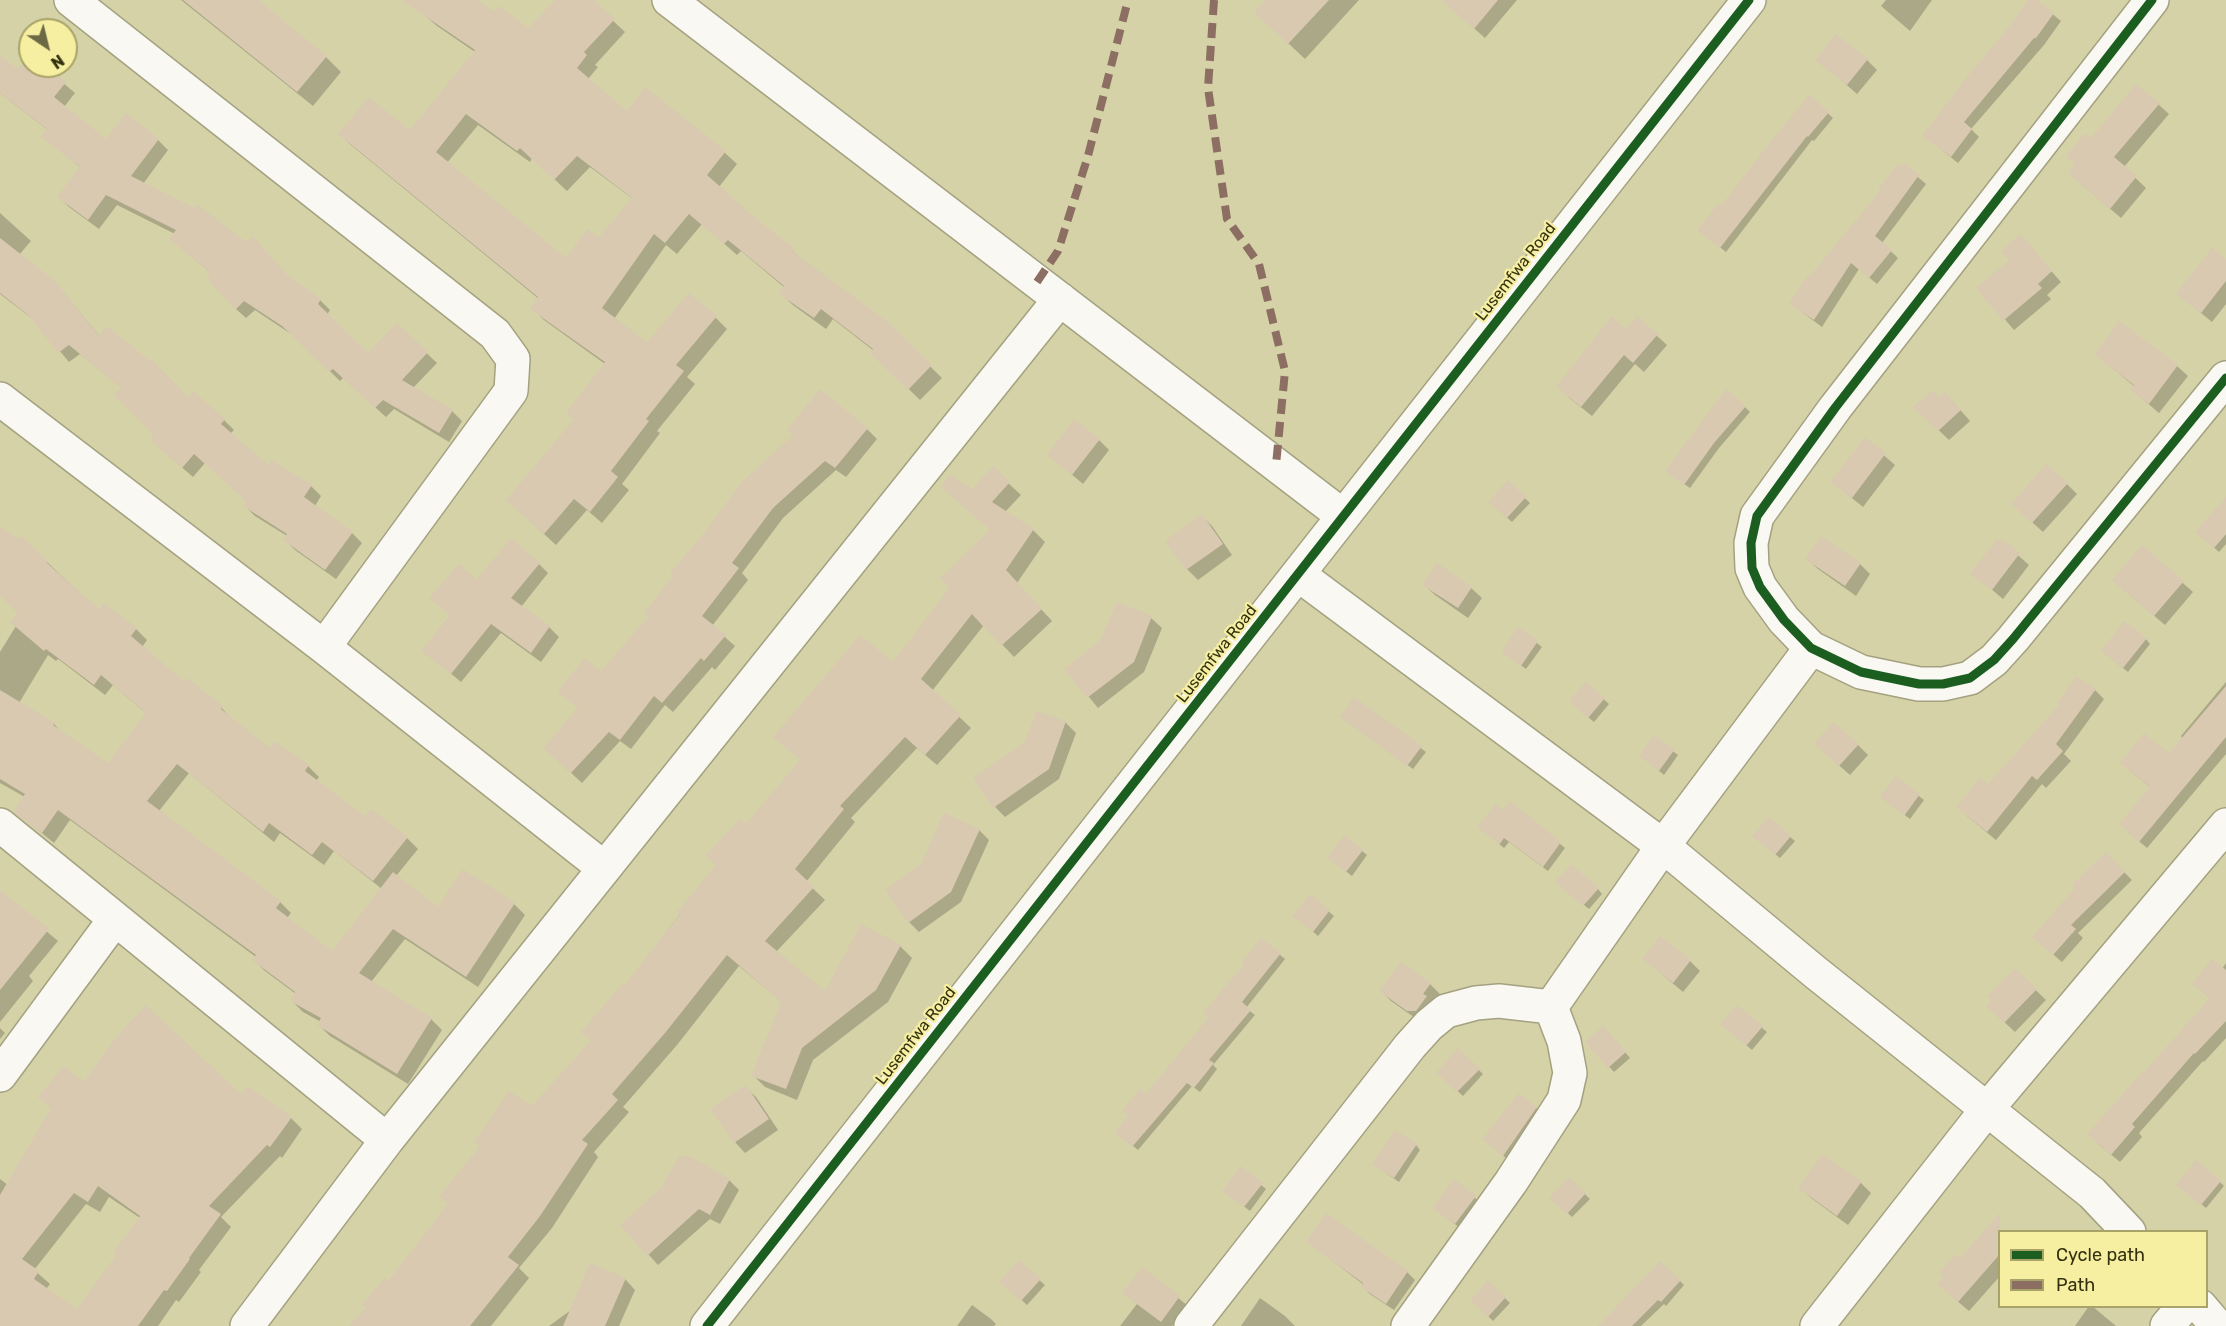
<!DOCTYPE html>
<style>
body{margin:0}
#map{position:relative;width:2226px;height:1326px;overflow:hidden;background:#d5d2a8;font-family:Rubik,sans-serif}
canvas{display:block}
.legend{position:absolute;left:1998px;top:1230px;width:210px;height:78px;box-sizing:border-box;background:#f6efa2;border:2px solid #a8a368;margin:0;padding:8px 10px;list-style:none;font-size:18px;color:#333010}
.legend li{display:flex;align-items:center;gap:12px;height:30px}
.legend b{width:30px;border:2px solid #a8a368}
.north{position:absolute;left:18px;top:18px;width:60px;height:60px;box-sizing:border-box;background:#f6efa2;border:2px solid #a8a368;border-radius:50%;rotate:145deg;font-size:16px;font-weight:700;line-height:24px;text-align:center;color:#333010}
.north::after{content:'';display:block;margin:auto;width:21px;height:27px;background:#6c6945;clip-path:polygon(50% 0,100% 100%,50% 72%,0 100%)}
</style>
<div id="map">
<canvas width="2226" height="1326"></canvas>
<ul class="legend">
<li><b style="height:8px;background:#1b5e20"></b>Cycle path</li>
<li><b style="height:8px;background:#8d6e63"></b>Path</li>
</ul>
<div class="north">N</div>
</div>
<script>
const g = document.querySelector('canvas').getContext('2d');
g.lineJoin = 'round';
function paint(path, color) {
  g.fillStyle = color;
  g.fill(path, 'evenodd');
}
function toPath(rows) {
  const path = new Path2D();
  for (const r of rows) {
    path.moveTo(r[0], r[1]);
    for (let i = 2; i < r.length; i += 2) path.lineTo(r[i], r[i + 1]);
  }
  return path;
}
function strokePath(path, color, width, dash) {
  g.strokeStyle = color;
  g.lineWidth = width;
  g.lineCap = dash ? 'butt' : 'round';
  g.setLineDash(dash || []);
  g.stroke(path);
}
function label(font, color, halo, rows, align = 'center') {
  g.font = font + ' Rubik,sans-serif';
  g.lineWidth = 4.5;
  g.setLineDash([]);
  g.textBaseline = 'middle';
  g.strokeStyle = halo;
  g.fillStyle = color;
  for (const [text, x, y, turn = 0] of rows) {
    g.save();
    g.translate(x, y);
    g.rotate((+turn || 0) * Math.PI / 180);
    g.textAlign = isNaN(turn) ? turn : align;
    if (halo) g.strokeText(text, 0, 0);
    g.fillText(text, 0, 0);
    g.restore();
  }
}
paint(toPath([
 [181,0,255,0,326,57,341,72,313,106],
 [407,0,474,0,528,30,557,0,591,0,625,32,595,65,598,67,588,79,627,113,645,89,725,153,737,164,719,187,804,261,887,324,942,378,920,400,872,353,874,351,833,319,826,329,793,305,781,294,785,288,741,251,737,255,702,224,677,254,666,245,614,319,647,344,716,318,727,329,687,377,695,384,657,431,660,433,622,484,629,490,602,523,587,510,556,545,519,511,575,420,605,364,544,320,532,308,539,299,352,146,340,134,410,133,475,52,437,26],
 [478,125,530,162,532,158,567,191,590,167,633,199,599,239,566,260,447,163],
 [1268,0,1359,0,1305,59,1272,28],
 [1442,0,1517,0,1485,38],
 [1886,0,1932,0,1910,31,1881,6],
 [2030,0,2035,0,2061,21,2044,45,1971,129,1979,137,1958,163,1924,136,2004,35],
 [30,56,30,66,43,66,75,93,64,107,106,141,126,115,158,140,168,150,143,184,320,300,330,310,327,315,368,355,397,325,437,363,413,388,452,411,462,421,449,442,394,409,386,417,343,378,340,381,294,336,255,310,246,318,236,309,212,274,171,239,175,234,117,205,99,229,69,207,59,197,81,168,43,137,48,130,0,93,0,58,18,71],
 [1817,59,1867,60,1877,70,1857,94],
 [1810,97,1833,118,1814,141,1812,140,1726,252,1704,235,1721,208],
 [2158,104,2169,114,2124,167,2146,188,2121,218,2080,183,2077,165,2091,140],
 [1904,165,1926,184,1882,243,1898,258,1877,284,1859,269,1822,327,1791,304],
 [0,213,31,241,19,255,65,294,100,337,188,399,224,420,234,430,230,434,268,467,311,486,321,496,315,506,352,533,362,543,336,579,295,550,285,540,287,536,255,516,245,506,248,501,205,463,193,477,162,450,156,436,123,389,80,354,69,362,34,320,0,294],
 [2028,245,2061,282,2047,295,2051,299,2014,330,1978,288],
 [2226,261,2226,304,2212,322,2178,294],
 [1637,318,1667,345,1644,372,1635,364,1592,416,1568,397],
 [2120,323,2177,366,2188,376,2159,413,2132,390,2134,386,2096,355],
 [1940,399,1955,404,1970,421,1949,440,1925,417],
 [1745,407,1750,412,1719,448,1690,488,1671,475],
 [867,429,877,439,846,477,836,470,783,518,742,573,748,580,712,626,735,646,715,670,712,667,673,712,665,705,631,749,620,741,582,783,555,758,579,709,560,691,601,673,650,617,675,576,672,573],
 [1865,439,1895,465,1863,507,1832,482],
 [1099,440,1109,450,1083,484,1049,455],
 [993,469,1021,495,1005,512,1033,530,1045,542,1017,583,1052,621,1014,657,984,625,932,691,971,728,937,765,917,748,851,818,855,822,806,882,825,900,776,952,825,994,900,946,912,958,888,1002,813,1060,797,1100,765,1087,753,1075,783,1003,739,966,677,1045,623,1107,629,1112,594,1152,598,1157,552,1228,519,1268,529,1278,491,1326,351,1326,533,1108,592,1041,625,987,746,826,893,664,951,587,992,531,972,491],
 [1508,482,1530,503,1512,522,1495,507],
 [2067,484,2077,494,2043,532,2023,514],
 [2226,513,2226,544,2219,552,2202,537],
 [1202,516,1212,526,1232,555,1198,580,1187,569,1167,541],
 [0,529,47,562,100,612,136,629,147,640,142,647,185,683,187,680,222,708,232,720,270,750,308,766,319,777,316,781,366,818,407,838,418,849,396,876,438,910,514,904,525,915,478,987,405,939,371,982,431,1019,442,1030,408,1084,330,1036,319,1025,321,1022,303,1012,292,1001,296,994,265,971,254,960,256,957,70,820,54,843,15,811,25,797,0,783,0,652,16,626,20,613,0,595],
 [48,655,56,661,58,659,105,695,113,685,147,714,109,765,64,735,54,724,19,703],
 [189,773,274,842,280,833,324,865,334,851,382,889,332,953,287,918,291,913,280,902,159,811],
 [2002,541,2029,565,2003,599,1972,573],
 [2142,547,2193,592,2165,625,2124,590],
 [1807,559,1860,564,1870,574,1856,596,1818,569],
 [539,564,548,573,521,607,549,627,559,637,541,662,501,633,461,682,423,650,477,581],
 [1438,565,1471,588,1482,598,1468,618,1435,595,1424,585],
 [1117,604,1151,618,1162,628,1144,672,1098,708,1066,669,1102,642],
 [1519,629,1542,647,1526,669,1503,652],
 [2146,639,2150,644,2128,672,2107,655],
 [2226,682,2226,754,2147,848,2128,832,2151,788,2129,770,2169,755,2183,739,2181,736],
 [1586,683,1609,704,1594,722,1575,706],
 [2095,690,2104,699,2064,754,2071,761,2046,788,2042,784,1996,840,1967,816,1988,786],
 [1354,699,1426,752,1413,769,1346,721],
 [1065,722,1076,733,1059,779,1005,817,995,807],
 [1654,737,1678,755,1664,775,1641,756],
 [1858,745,1868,755,1850,775,1826,754],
 [1896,778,1924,800,1910,819,1887,801],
 [1510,803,1565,848,1548,871,1509,842,1504,848,1483,831],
 [979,830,989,840,961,902,919,932,909,922],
 [1790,837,1795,841,1780,858,1759,841],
 [1362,851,1367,855,1352,876,1334,862],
 [2106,854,2132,880,2078,933,2083,938,2062,962,2042,945],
 [1562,887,1598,889,1602,894,1589,909],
 [0,892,58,941,29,976,33,981,0,1022],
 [1310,896,1334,916,1318,936,1299,920],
 [1262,940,1285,959,1246,1008,1255,1015,1213,1065,1217,1069,1200,1092,1192,1086,1138,1150,1122,1137,1147,1096,1210,1018],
 [1644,959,1690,961,1700,971,1683,992],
 [2226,963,2226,1038,2204,1062,2203,1061,2139,1133,2142,1137,2120,1162,2097,1143,2145,1074,2211,999,2194,984,2222,969],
 [2015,970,2046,1000,2015,1032,1998,1016],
 [1430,984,1440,994,1418,1020,1391,1001,1381,991],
 [1737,1007,1767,1032,1752,1050,1727,1029],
 [0,1028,5,1033,0,1039],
 [1608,1032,1630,1058,1614,1072,1587,1042],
 [1458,1050,1483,1074,1463,1096,1438,1073],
 [84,1084,241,1096,291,1118,302,1129,282,1158,280,1156,221,1217,231,1227,199,1270,201,1272,179,1302,176,1300,158,1326,0,1326,0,1179,8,1185,52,1109,40,1097],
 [109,1197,140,1218,118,1256,77,1312,46,1289,50,1284,34,1270,86,1204,100,1212],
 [745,1087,756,1097,778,1130,745,1153,735,1142,712,1109],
 [1536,1108,1546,1118,1514,1165,1484,1139],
 [1416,1145,1420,1150,1399,1182,1379,1168],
 [1823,1156,1861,1183,1871,1193,1848,1225,1811,1198,1800,1188],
 [1241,1169,1266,1189,1250,1211,1229,1195],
 [1569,1179,1590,1199,1572,1217,1556,1202],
 [729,1180,739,1190,720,1224,710,1219,658,1265,648,1254,664,1188],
 [1454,1181,1480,1202,1460,1228,1439,1212],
 [2220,1182,2224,1186,2206,1208,2183,1189],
 [2000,1232,2000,1276,1969,1311,1949,1294,1960,1260],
 [1308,1242,1407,1272,1415,1280,1394,1310,1370,1294,1362,1286,1364,1285],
 [1019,1262,1045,1285,1027,1305,1006,1286],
 [1143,1269,1188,1306,1172,1326,1120,1326,1137,1304,1133,1301],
 [625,1279,635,1290,619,1326,549,1326,571,1310],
 [1680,1281,1684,1285,1666,1306,1664,1304,1641,1326,1600,1326],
 [1488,1282,1510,1303,1493,1321,1472,1300],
 [1260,1298,1285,1316,1295,1326,1241,1326],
 [972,1305,991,1319,996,1324,994,1326,957,1326],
 [2089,1306,2092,1306,2116,1326,2075,1326]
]), '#0003');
paint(toPath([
 [183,0,258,0,327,56,297,92],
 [401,0,477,0,494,11,499,6,528,28,555,0,593,0,615,19,584,52,587,55,577,68,627,111,645,87,726,151,707,175,759,221,794,248,792,251,888,322,932,365,908,390,870,353,873,349,821,309,814,318,779,294,784,286,728,240,724,244,689,214,665,243,654,234,602,308,647,342,689,293,717,316,676,365,684,371,646,419,649,421,611,471,618,477,590,512,574,499,544,534,506,500,574,419,566,413,605,362,530,309,538,297,338,134,369,97,410,130,475,50],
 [466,114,517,151,520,148,554,180,577,156,632,198,599,237,587,229,566,258,436,152],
 [1266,0,1329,0,1288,44,1254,12],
 [1441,0,1498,0,1474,29],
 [2028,0,2037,0,2054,13,2036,38,2034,38,1964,122,1972,129,1951,157,1922,136,1974,68,2003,35],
 [1836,34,1868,59,1847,85,1815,60],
 [30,54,30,66,46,66,66,82,54,97,106,139,126,113,159,139,131,176,194,208,197,204,246,242,253,236,288,276,321,299,318,304,368,353,397,323,428,352,402,380,453,410,439,433,383,400,375,408,333,369,329,372,282,326,244,301,235,310,206,277,211,273,169,239,176,230,106,195,88,220,57,197,80,167,41,137,47,129,0,93,0,56,18,69],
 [2136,84,2160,103,2114,157,2137,176,2110,209,2068,173,2075,165,2066,156,2085,133,2091,138],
 [1809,95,1829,112,1808,137,1807,136,1720,248,1697,230,1718,204,1721,206,1771,141],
 [1904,163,1919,175,1875,236,1892,250,1869,278,1851,263,1814,320,1789,304,1808,275,1810,276,1880,191,1878,190,1897,164,1901,166],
 [2021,234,2052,271,2038,284,2042,288,2003,321,1976,288,2009,260,2001,251],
 [0,238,55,281,99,336,107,326,150,361,151,359,188,397,193,391,225,419,221,424,268,465,271,460,312,485,304,497,353,532,325,570,283,540,287,534,243,506,246,501,194,454,182,468,150,440,154,436,114,395,121,388,69,345,58,353,28,315,0,293],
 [2212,248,2226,259,2226,281,2201,313,2176,294],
 [1612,316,1626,329,1637,316,1658,334,1633,363,1624,355,1581,407,1556,387],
 [2119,321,2178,365,2149,404,2130,390,2134,385,2094,355],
 [820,389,868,428,835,468,825,461,773,508,732,563,739,568,702,616,726,635,704,661,701,658,662,703,654,696,620,740,609,732,571,773,543,748,578,708,558,692,584,658,601,671,648,617,644,613,673,576,670,573,700,538,742,482,793,435,787,430],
 [1726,389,1746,406,1714,443,1684,485,1665,471],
 [1933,390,1939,397,1945,392,1961,410,1938,431,1913,407],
 [1074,419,1100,439,1072,475,1047,455],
 [1865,437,1886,453,1852,498,1830,482],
 [2046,464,2068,483,2032,523,2011,504],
 [993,466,1010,482,992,502,1034,529,1006,570,1042,609,1001,646,972,614,921,679,961,715,925,755,905,737,840,806,844,809,795,869,814,887,765,941,825,991,861,924,901,945,876,990,802,1048,786,1089,751,1076,781,1002,727,955,665,1033,612,1094,618,1100,582,1140,588,1144,540,1216,508,1257,519,1265,470,1326,349,1326,366,1307,362,1304,385,1278,388,1281,448,1204,439,1197,480,1146,474,1142,509,1091,532,1106,591,1040,581,1032,623,983,625,985,680,914,677,912,716,865,705,856,740,819,746,824,800,760,773,737,860,635,893,662,950,587,940,578,990,530,941,487,950,475,972,489],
 [1508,480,1526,497,1507,518,1488,502],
 [2226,497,2226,534,2214,548,2195,532],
 [1202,514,1223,544,1186,570,1165,541],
 [0,527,18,539,21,536,48,561,47,563,100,610,104,603,137,628,131,636,184,681,187,678,223,706,221,709,270,748,274,741,309,765,305,771,365,816,371,809,408,837,373,881,322,842,312,855,269,823,263,832,177,764,147,801,281,901,276,908,332,951,393,872,438,907,463,869,515,903,466,977,393,929,359,973,432,1018,397,1074,317,1025,321,1018,290,1001,295,992,252,960,256,955,58,810,42,833,13,812,25,794,0,779,0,690,55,723,53,725,108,763,146,713,101,675,94,685,46,649,44,651,10,622,18,613,0,596],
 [1821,536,1861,563,1845,586,1805,559],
 [511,538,540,563,511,598,550,626,531,653,491,624,451,674,421,651,450,615,429,598,459,564,477,579],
 [1997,539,2000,541,2002,539,2020,553,1992,590,1970,574],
 [2142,545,2184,581,2154,616,2112,580],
 [1437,563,1472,587,1458,608,1422,585],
 [1117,602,1152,616,1134,662,1087,698,1064,669,1100,641],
 [2124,621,2147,638,2123,668,2101,651],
 [1518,627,1538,641,1521,666,1501,652],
 [2076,676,2096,689,2056,744,2063,751,2037,780,2032,776,1987,832,1956,807,1980,778,1988,784,2059,705,2057,703],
 [1586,681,1605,698,1588,718,1569,701],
 [2226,686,2226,737,2139,842,2119,824,2150,787,2120,763,2144,733,2169,753],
 [1354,697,1422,746,1407,766,1340,717],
 [1036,711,1066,721,1049,769,993,808,973,778,1025,742],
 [1833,722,1859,744,1839,766,1814,744],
 [1654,735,1675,749,1659,771,1639,756],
 [1896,776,1920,794,1904,816,1880,797],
 [1510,801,1561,842,1543,867,1504,838,1499,845,1477,827,1496,804,1503,810],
 [944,813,980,829,951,892,908,923,885,890,921,864],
 [1769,817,1791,836,1775,855,1752,836],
 [1344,835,1363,850,1346,872,1327,858],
 [2106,852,2125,872,2071,925,2076,929,2053,955,2032,937,2075,888,2072,885],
 [1571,864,1599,888,1583,906,1555,882],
 [0,890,49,929,0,990],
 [1310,894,1330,910,1313,932,1292,916],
 [1660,936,1691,960,1673,983,1642,959],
 [1261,938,1281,953,1242,1002,1251,1010,1209,1060,1214,1063,1194,1088,1187,1083,1132,1147,1115,1133,1128,1116,1122,1111,1140,1089,1146,1094,1208,1018,1203,1013,1244,964,1242,962],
 [2212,959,2226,970,2226,1021,2195,1054,2194,1053,2132,1124,2135,1127,2111,1155,2087,1134,2143,1071,2144,1072,2210,998,2192,984],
 [1401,962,1431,983,1423,994,1427,996,1416,1011,1407,1011,1379,991],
 [2015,968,2037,989,2004,1023,1986,1006,1992,1000,1987,996],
 [146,1005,241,1094,247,1086,292,1117,270,1147,267,1145,209,1206,221,1214,189,1258,190,1259,167,1291,164,1290,138,1326,0,1326,0,1195,51,1108,38,1097,64,1066,84,1082,116,1037],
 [98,1186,140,1216,113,1253,116,1255,77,1309,34,1279,39,1271,22,1259,74,1193,88,1202],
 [1737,1005,1763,1026,1746,1046,1720,1024],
 [1603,1026,1626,1052,1608,1068,1585,1042],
 [1458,1048,1480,1069,1457,1092,1436,1073],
 [746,1085,769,1119,734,1143,710,1109],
 [1519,1093,1537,1107,1503,1156,1482,1139],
 [1395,1130,1417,1144,1394,1178,1372,1164],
 [1822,1154,1862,1181,1837,1216,1798,1188],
 [679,1156,689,1156,730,1179,710,1215,699,1209,647,1256,620,1225,662,1187],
 [2196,1160,2221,1181,2201,1205,2176,1185],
 [1241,1166,1263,1183,1244,1207,1222,1191],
 [1569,1177,1586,1193,1567,1214,1549,1198],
 [1454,1179,1476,1196,1455,1224,1432,1208],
 [1326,1213,1408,1271,1386,1304,1361,1287,1363,1283,1306,1242],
 [2000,1213,2000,1254,1958,1302,1937,1284,1944,1277,1939,1273,1956,1254,1960,1258],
 [1019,1260,1041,1279,1021,1301,999,1282],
 [1660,1261,1681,1280,1661,1302,1658,1300,1632,1326,1598,1326],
 [590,1263,626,1278,605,1326,563,1326],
 [1142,1267,1180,1296,1161,1322,1122,1293],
 [1488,1280,1506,1297,1488,1317,1470,1300]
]), '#d8c9b0');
const street = toPath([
 [71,0,495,334,513,359,511,391,324,647],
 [669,0,1343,516],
 [2152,0,1835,408,1757,516,1751,543,1752,568,1760,587,1784,620,1811,648,1861,672,1919,684,1943,684,1970,678,1994,660,2013,639,2226,378],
 [0,399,324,647,604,868],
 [1299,575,1663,846,1815,972,2092,1193,2129,1232],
 [0,825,387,1140],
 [1551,1007,1663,846,1811,648],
 [0,1075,115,919],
 [2200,1306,2217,1326],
 [247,1326,387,1140,1060,299],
 [1191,1326,1410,1046,1429,1025,1446,1011,1476,1003,1499,1001,1551,1007],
 [1408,1326,1511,1182,1564,1100,1570,1073,1564,1041,1551,1007],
 [1817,1326,1988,1108,2226,825],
 [2167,1326,2184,1306]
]);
const secondary = toPath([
 [707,1326,1749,0]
]);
strokePath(street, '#a4a180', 36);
strokePath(secondary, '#a4a180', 36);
strokePath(street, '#f9f8f2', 33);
strokePath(secondary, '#f9f8f2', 33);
strokePath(toPath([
 [1214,0,1208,88,1227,219,1259,264,1285,371,1276,465],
 [1037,282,1058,251,1088,156,1128,0]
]), '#8d6e63', 8, [15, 8]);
strokePath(toPath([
 [2152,0,1835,408,1757,516,1751,543,1752,568,1760,587,1784,620,1811,648,1861,672,1919,684,1943,684,1970,678,1994,660,2013,639,2226,378],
 [707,1326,1749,0]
]), '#1b5e20', 9);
label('16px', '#333010', '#f6efa2', [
 ["Lusemfwa Road",1516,272,-52],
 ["Lusemfwa Road",1217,654,-52],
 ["Lusemfwa Road",916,1036,-52]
]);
</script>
